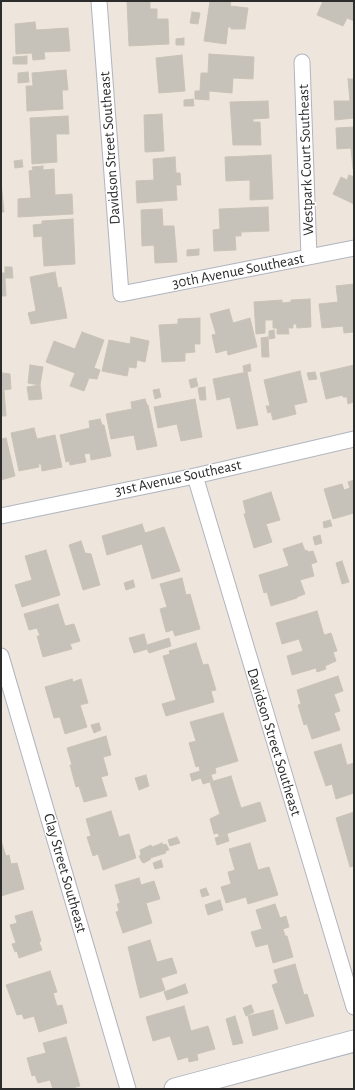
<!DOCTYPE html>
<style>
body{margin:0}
#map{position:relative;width:355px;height:1090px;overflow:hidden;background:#eee6dd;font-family:"Alegreya Sans",sans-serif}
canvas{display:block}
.frame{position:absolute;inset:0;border:2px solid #2c2c2c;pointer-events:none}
</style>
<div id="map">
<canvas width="355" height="1090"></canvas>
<div class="frame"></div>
</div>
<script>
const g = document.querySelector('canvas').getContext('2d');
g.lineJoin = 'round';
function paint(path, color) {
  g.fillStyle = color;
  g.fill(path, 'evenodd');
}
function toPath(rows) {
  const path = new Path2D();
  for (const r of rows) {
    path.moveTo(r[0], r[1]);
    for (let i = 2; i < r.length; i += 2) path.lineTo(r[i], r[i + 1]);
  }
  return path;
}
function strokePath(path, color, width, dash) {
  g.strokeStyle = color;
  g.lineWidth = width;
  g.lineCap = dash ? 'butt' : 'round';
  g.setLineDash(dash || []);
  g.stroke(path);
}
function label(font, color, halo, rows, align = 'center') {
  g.font = font + ' "Alegreya Sans",sans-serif';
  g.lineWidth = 3;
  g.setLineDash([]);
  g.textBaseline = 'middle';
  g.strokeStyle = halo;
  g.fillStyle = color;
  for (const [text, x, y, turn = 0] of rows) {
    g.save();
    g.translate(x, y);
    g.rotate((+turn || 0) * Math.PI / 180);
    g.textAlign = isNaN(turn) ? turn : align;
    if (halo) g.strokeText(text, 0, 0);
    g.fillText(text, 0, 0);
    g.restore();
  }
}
const building = toPath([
 [127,1,150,1,150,9,157,9,157,19,168,19,169,44,129,46,127,1],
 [210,1,231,1,230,6,248,8,245,29,231,29,231,27,228,27,226,44,204,41,210,1],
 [323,1,354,1,354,21,347,18,343,26,317,15,323,1],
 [192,12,200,13,198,24,190,23,192,12],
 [35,22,36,30,68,28,70,51,44,52,45,59,33,60,32,53,16,54,15,24,35,22],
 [184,38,184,45,176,45,176,39,184,38],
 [209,54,254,57,253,79,233,78,232,93,209,91,209,100,195,99,195,91,200,91,201,73,208,73,209,54],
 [182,55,185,91,159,93,156,58,182,55],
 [27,56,27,64,13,64,13,57,27,56],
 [66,70,68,90,62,90,63,109,27,111,26,86,33,86,32,73,66,70],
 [28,72,29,82,18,83,18,73,28,72],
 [348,79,354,79,354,118,335,120,334,101,350,101,348,79],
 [193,99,194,106,184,106,184,100,193,99],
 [268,101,269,118,253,119,253,122,260,122,261,145,233,145,230,102,268,101],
 [162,114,164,151,145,152,144,115,162,114],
 [68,116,69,134,56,134,57,162,32,164,30,118,68,116],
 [354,127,354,169,353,169,351,148,337,149,336,128,354,127],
 [271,155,273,199,250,200,250,180,226,181,225,157,271,155],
 [175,157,176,173,180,173,181,185,176,185,177,200,137,203,136,181,154,180,153,159,175,157],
 [22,160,23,167,15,168,14,161,22,160],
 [43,166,43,170,54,169,55,195,72,194,73,214,18,217,18,199,31,198,29,171,33,170,32,167,43,166],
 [349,175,354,177,354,204,333,194,341,177,347,180,349,175],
 [1,182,4,212,1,212,1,182],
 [268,207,269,231,241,232,241,236,235,236,236,250,214,251,213,230,220,229,219,209,268,207],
 [162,209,163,226,174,226,177,262,155,263,154,245,142,246,141,210,162,209],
 [73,219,75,264,44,266,42,236,34,237,33,225,42,224,42,221,73,219],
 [199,249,199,255,187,256,187,250,199,249],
 [5,267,12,267,13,278,5,278,6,296,1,296,1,273,5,273,5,267],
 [55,272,58,288,61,287,67,318,31,324,28,313,36,311,30,277,55,272],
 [354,284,354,332,344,333,343,326,322,328,319,304,338,302,336,286,354,284],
 [310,299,311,327,297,328,296,324,293,324,293,328,288,328,289,334,277,334,277,328,273,328,273,320,265,320,265,333,256,334,254,302,282,300,282,303,291,302,291,300,310,299],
 [229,309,233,323,250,318,257,347,228,355,227,350,216,353,212,335,216,334,210,314,229,309],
 [200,318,200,344,194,344,195,352,185,353,185,361,162,362,159,325,178,324,178,319,200,318],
 [274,330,275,338,269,339,269,331,274,330],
 [82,332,104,340,94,368,100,370,97,379,89,378,84,391,70,386,75,373,46,362,54,341,75,349,82,332],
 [131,337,149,341,145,362,137,360,136,368,129,367,127,376,102,371,109,340,130,344,131,337],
 [268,337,269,357,262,357,261,338,268,337],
 [250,364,251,371,244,372,243,366,250,364],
 [30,365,43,367,40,385,28,383,30,365],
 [354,365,354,402,348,404,347,397,343,397,343,395,326,399,320,373,354,365],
 [300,371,307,402,294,405,296,414,273,420,271,412,268,413,266,406,270,406,264,380,300,371],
 [247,372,258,425,237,429,230,397,217,400,213,379,247,372],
 [315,372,317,379,309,380,307,373,315,372],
 [3,373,10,374,11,389,4,390,6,416,1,416,1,374,3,373],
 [196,378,198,386,191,388,189,380,196,378],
 [40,385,42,399,29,400,27,387,40,385],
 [205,387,206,400,200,400,198,388,205,387],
 [159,389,161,397,155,399,153,390,159,389],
 [145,399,147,405,148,405,157,446,137,450,134,435,111,439,106,414,132,409,131,402,145,399],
 [195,399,202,437,181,441,177,424,158,428,154,407,195,399],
 [100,419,102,425,104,425,111,456,91,460,90,453,84,454,86,462,70,465,69,461,66,462,60,435,90,428,89,421,100,419],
 [34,428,37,439,55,435,62,467,42,471,41,464,38,464,39,467,19,471,11,433,34,428],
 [6,438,15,476,1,480,1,439,6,438],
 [354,480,354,513,333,519,324,489,342,484,344,490,350,488,348,482,354,480],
 [271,492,280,520,266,524,272,542,254,548,244,514,246,513,243,501,271,492],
 [330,520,332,526,324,528,323,522,330,520],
 [142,524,145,533,164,527,180,571,152,579,142,544,107,555,102,536,142,524],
 [320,535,322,543,315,545,313,537,320,535],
 [81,541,85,553,91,554,100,585,83,590,69,545,81,541],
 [302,543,305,551,307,550,308,552,313,551,317,562,311,564,314,576,300,580,305,594,297,597,297,598,271,606,267,592,264,593,259,575,289,566,283,549,302,543],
 [46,550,60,595,22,607,15,585,32,580,25,556,46,550],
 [342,561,349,582,342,584,336,563,342,561],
 [182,578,186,595,190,594,200,629,175,636,173,630,166,632,160,609,167,607,160,584,182,578],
 [133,580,135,587,126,590,124,583,133,580],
 [58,604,65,626,74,624,80,641,70,644,72,649,43,657,37,636,40,636,37,628,29,630,24,614,58,604],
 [317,611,324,635,331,633,337,651,333,652,336,661,325,666,326,669,317,672,316,668,292,675,287,656,303,651,299,639,282,644,276,623,317,611],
 [144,634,147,645,169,638,171,646,149,653,147,649,134,653,129,638,144,634],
 [196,643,203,665,208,664,216,690,211,691,214,702,166,716,162,704,176,700,163,656,170,654,169,651,196,643],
 [338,676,343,691,334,694,340,711,334,713,340,730,312,739,307,724,304,725,298,705,301,704,297,690,338,676],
 [72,679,73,682,81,679,88,703,80,705,87,727,65,734,60,717,54,718,45,687,72,679],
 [223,713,238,761,215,768,216,773,192,781,190,774,200,771,199,766,196,767,189,743,196,741,190,722,223,713],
 [99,723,101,730,94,733,91,725,99,723],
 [106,736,111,755,103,757,108,775,101,777,107,796,84,802,79,786,76,787,70,765,72,765,67,748,106,736],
 [341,744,347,765,354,763,354,793,336,799,332,784,326,786,314,752,341,744],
 [146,775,149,786,139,790,135,778,146,775],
 [211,775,213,781,203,784,201,778,211,775],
 [231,776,241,808,260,802,266,821,219,836,218,833,214,834,210,819,220,814,210,782,231,776],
 [111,811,119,837,129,834,136,858,103,870,98,854,93,856,87,837,91,836,86,819,111,811],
 [354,812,354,866,350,867,336,818,354,812],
 [227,834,229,841,217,845,215,838,227,834],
 [177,837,180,843,170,846,168,840,177,837],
 [1,841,6,856,9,855,11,864,17,863,24,889,1,896,1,841],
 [162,843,163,845,166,844,169,850,165,851,166,853,150,858,151,859,144,863,142,862,139,856,141,855,140,850,151,845,152,847,162,843],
 [250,843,258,870,269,867,278,895,248,904,246,897,226,903,221,887,231,884,228,872,235,870,229,849,250,843],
 [161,860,163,867,155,869,153,863,161,860],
 [139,878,141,885,154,881,160,899,146,903,152,923,123,933,116,912,119,911,117,904,120,903,115,885,139,878],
 [206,888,209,895,202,897,200,890,206,888],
 [220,900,223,910,208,915,205,905,220,900],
 [275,904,280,918,286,916,289,927,283,929,285,936,287,936,293,957,273,963,268,944,256,947,251,932,262,929,256,910,275,904],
 [32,911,41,941,39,942,42,950,19,958,17,951,15,952,12,944,16,943,10,925,17,923,15,916,32,911],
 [150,940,157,962,172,958,177,973,161,978,165,990,140,998,128,947,150,940],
 [295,964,304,995,307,994,314,1016,286,1024,272,985,278,983,274,970,295,964],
 [50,971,57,992,53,993,57,1006,62,1005,67,1023,39,1032,34,1016,24,1019,22,1014,17,1015,6,985,50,971],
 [185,984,188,993,167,1000,164,992,185,984],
 [251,1005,254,1012,246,1016,243,1008,251,1005],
 [184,1006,191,1031,208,1026,215,1049,197,1054,198,1060,189,1062,188,1057,178,1060,170,1036,153,1041,146,1017,184,1006],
 [273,1010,278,1029,253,1036,248,1016,273,1010],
 [235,1016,243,1043,233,1045,226,1019,235,1016],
 [66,1037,80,1086,69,1089,53,1089,50,1080,38,1083,35,1075,32,1076,27,1058,46,1053,43,1043,66,1037]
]);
paint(building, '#c6c1b9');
strokePath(building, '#cac3b6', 1);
const street = toPath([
 [99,1,121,294,354,248],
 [302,62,309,257],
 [195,476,354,1007],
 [1,516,195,476,354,439],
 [1,656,128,1089]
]);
const secondary = toPath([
 [175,1089,354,1041]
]);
strokePath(street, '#b1b4c0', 17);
strokePath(secondary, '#b1b4c0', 23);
strokePath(street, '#fff', 15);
strokePath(secondary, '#fff', 21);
label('15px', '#2c2c2c', '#fff', [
 ["Davidson Street Southeast",110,148,-94],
 ["Westpark Court Southeast",306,160,-92],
 ["30th Avenue Southeast",238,271,-11],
 ["31st Avenue Southeast",178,478,-12],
 ["Davidson Street Southeast",274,742,73],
 ["Clay Street Southeast",65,873,74]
]);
</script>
